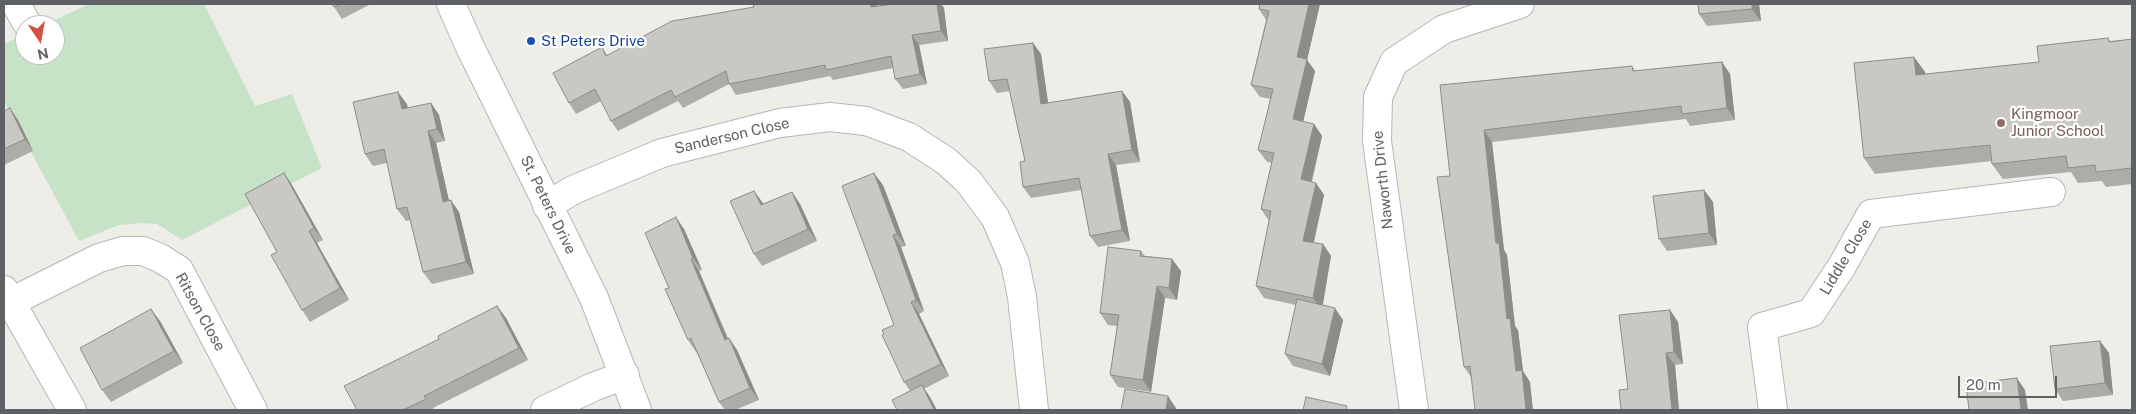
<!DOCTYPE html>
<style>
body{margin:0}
#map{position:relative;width:2136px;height:414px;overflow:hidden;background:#efede7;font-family:"Public Sans",sans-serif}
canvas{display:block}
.frame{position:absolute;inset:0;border:5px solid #5e6165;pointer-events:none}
.north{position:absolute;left:15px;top:15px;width:50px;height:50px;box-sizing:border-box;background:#fff;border:1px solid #bfc0c1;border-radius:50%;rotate:168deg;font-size:14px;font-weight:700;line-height:20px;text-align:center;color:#5e6165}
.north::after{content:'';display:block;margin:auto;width:18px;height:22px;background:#d65046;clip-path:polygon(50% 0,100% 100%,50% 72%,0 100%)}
.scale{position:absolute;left:1958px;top:376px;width:99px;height:22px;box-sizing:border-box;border:2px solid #5e6165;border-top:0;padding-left:6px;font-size:15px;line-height:18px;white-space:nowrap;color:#5e6165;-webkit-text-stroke:4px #fff;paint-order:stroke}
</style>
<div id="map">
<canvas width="2136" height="414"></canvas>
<div class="frame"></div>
<div class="north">N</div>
<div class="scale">20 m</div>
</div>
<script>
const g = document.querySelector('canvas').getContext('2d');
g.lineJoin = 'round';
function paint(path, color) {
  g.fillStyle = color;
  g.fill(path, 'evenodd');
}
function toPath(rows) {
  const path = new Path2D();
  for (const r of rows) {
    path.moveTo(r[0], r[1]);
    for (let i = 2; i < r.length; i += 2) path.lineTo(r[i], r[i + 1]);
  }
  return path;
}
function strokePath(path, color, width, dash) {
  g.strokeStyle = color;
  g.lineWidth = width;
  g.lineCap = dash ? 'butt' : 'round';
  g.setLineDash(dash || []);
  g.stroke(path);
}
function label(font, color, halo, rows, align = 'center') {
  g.font = font + ' "Public Sans",sans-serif';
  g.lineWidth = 4.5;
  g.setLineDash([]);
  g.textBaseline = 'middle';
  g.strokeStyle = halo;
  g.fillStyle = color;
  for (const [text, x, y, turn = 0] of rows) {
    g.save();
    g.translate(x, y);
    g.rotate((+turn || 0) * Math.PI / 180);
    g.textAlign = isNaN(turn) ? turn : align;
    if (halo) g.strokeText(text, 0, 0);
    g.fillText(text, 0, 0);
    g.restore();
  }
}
paint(toPath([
 [89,4,204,4,255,106,292,94,322,168,182,240,157,224,142,223,119,225,79,241,4,102,4,44,25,34,25,55,55,55,55,25,44,25]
]), '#c7e3c7');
const minor = toPath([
 [16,4,26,22],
 [451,4,470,47,594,298,637,410],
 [547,206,573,190,662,153,780,123,830,117,866,121,909,137,946,161,968,181,995,217,1015,263,1022,297,1034,410],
 [4,290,72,410],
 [11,302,99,258,123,251,143,251,160,258,179,270,253,410],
 [545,410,593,387,625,375],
 [1414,410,1377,141,1378,97,1394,62,1444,29,1520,4],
 [1773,410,1762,327,1811,313,1842,266,1871,214,2051,192]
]);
strokePath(minor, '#b4b6ba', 30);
strokePath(minor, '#fff', 28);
paint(toPath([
 [332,4,371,4,342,19],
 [753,4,877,4,877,6,894,4,941,4,944,8,948,41,919,45,927,84,903,89,895,79,893,68,833,80,830,76,736,95,729,84,683,108,678,101,618,131,611,121,601,101,576,114,569,103,602,47,607,55,754,7],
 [1260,4,1320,4,1307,60,1315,71,1303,122,1314,124,1322,136,1312,182,1316,183,1324,195,1314,243,1323,244,1331,256,1322,305,1343,320,1330,376,1293,366,1285,354,1296,305,1264,298,1256,286,1269,221,1261,209,1272,163,1267,162,1258,150,1271,99,1260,97,1251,85,1266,20,1259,9],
 [1759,4,1761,21,1707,26,1699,14],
 [2108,38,2110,41,2132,39,2132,184,2106,187,2102,181,2078,183,2071,172,2003,179,1992,164,1992,161,1875,174,1864,158,1914,57,1925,72,1925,74,2039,62],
 [1033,43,1041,54,1048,103,1122,91,1130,102,1140,162,1116,165,1130,241,1098,247,1090,236,1081,190,1031,198,1023,187,1025,161,1010,91,997,93,989,81],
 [1722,62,1730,74,1735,120,1690,126,1686,119,1492,142,1504,250,1507,255,1515,326,1518,330,1523,371,1530,382,1471,377,1464,367,1450,176,1440,85,1632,66,1635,71],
 [431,103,439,115,445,141,436,143,449,201,459,212,474,274,432,284,423,272,410,220,406,221,397,209,387,163,373,166,365,154,407,104,407,108],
 [4,111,18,120,33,151,4,165],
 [284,173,292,185,323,240,317,243,349,300,310,322,302,310,277,252],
 [883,185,906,246,901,247,924,311,919,314,949,376,924,389,930,397,910,391,904,382,884,334,894,325],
 [1704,190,1713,202,1717,245,1667,251,1659,239],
 [792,192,800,204,817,241,762,266,754,254,763,204],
 [684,229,702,270,699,271,728,338,729,338,737,350,759,400,735,410,725,410,719,402,696,351,696,352,688,340,669,288],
 [1141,251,1145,256,1172,259,1181,271,1177,300,1165,298,1151,392,1118,387,1110,375,1117,326,1108,325,1100,313],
 [497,306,506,318,528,360,433,408,434,410,357,410,439,339],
 [1670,310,1678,322,1683,364,1675,365,1679,410,1628,389],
 [160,321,183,363,111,402,102,390],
 [2100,341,2109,353,2113,395,2063,401,2055,389]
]), '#aeaca8');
paint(toPath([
 [871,4,877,4,879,17,871,7],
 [937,4,941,4,944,8,948,41,941,31],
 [1309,4,1320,4,1307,60,1315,71,1301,131,1293,119,1297,57],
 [1752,4,1759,4,1761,21,1752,9],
 [912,35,919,45,927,84,920,74],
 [1033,43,1041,54,1050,116,1041,104],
 [1914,57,1925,72,1927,90,1916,75],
 [1722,62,1730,74,1735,120,1727,108],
 [1122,91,1130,102,1140,162,1132,150],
 [398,92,407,104,411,121,402,109],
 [431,103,439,115,445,141,437,129],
 [10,108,18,120,33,151,25,139],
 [1314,124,1322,136,1309,191,1301,179],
 [1484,130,1492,142,1504,250,1507,255,1515,326,1518,330,1523,371,1530,382,1533,410,1526,410,1516,371,1507,319,1496,243],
 [428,131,436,143,452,214,443,202],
 [1108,154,1116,165,1130,241,1122,230],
 [284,173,292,185,323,240,314,228],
 [874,173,883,185,906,246,897,234],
 [1316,183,1324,195,1311,253,1303,241],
 [1704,190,1713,202,1717,245,1709,233],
 [754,191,763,203,769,217,761,205],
 [792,192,800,204,817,241,808,229],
 [451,200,459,212,474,274,466,262],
 [676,217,684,229,702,270,693,258],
 [309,231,317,243,349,300,340,288],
 [893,235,901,247,924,311,916,300],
 [1323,244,1331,256,1322,310,1313,298],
 [691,259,699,271,733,352,725,340],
 [1172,259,1181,271,1177,300,1169,288],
 [1157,286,1165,298,1151,392,1143,380],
 [911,302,919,314,949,376,941,364],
 [497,306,506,318,528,360,519,348],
 [1335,308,1343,320,1330,376,1322,364],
 [151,309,160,321,183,363,174,351],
 [1670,310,1678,322,1683,364,1674,352],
 [729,338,737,350,759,400,750,388],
 [2100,341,2109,353,2113,395,2105,383],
 [1666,353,1675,365,1679,410,1672,410],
 [2017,378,2025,390,2028,410,2021,410],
 [922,385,930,397,937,410,934,410],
 [1168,396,1176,408,1176,410,1166,410]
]), '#8d8c88');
const building = toPath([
 [332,4,340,4,334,7,332,4],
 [753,4,871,4,871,7,894,4,937,4,941,31,912,35,920,74,895,79,891,56,826,70,825,65,729,84,726,71,675,97,671,90,611,121,595,89,569,103,553,73,602,47,606,56,672,21,754,7,753,4],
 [1260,4,1309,4,1297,57,1307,59,1293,119,1314,124,1301,179,1316,183,1303,241,1323,244,1313,298,1256,286,1271,211,1261,209,1274,153,1258,150,1273,89,1251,85,1269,11,1259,9,1260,4],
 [1698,4,1752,4,1752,9,1699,14,1698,4],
 [2108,38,2109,42,2132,39,2132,168,2096,172,2095,165,2068,168,2066,156,1992,164,1990,145,1864,158,1854,63,1914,57,1916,75,2039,62,2037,46,2108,38],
 [1033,43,1041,104,1122,91,1132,150,1108,154,1122,230,1090,236,1079,178,1023,187,1020,162,1025,161,1007,79,989,81,984,49,1033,43],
 [1722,62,1727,108,1682,114,1681,106,1484,130,1496,243,1499,243,1507,319,1510,318,1516,371,1522,370,1526,410,1475,410,1470,366,1464,367,1437,177,1450,176,1440,85,1632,66,1633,71,1722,62],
 [398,92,402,109,431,103,437,129,428,131,443,202,451,200,466,262,423,272,407,207,397,209,384,149,365,154,353,102,398,92],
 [10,108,25,139,4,149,4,111,10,108],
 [284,173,314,228,309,231,340,288,302,310,271,255,277,252,245,194,284,173],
 [874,173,897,234,893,235,916,300,911,302,941,364,904,382,882,335,884,334,882,330,894,325,842,186,874,173],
 [1704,190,1709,233,1659,239,1653,196,1704,190],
 [754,191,761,205,792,192,808,229,754,254,730,201,754,191],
 [676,217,693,258,691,259,725,340,729,338,750,388,719,402,691,338,688,340,665,289,669,288,645,233,676,217],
 [1108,247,1141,251,1140,256,1172,259,1169,288,1157,286,1143,380,1110,375,1119,315,1100,313,1108,247],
 [1297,299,1335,308,1322,364,1285,354,1297,299],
 [497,306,519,348,424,396,426,399,403,410,357,410,344,386,439,339,438,336,497,306],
 [151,309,174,351,102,390,80,348,151,309],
 [1670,310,1674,352,1666,353,1672,410,1621,410,1619,390,1628,389,1619,315,1670,310],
 [2100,341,2105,383,2055,389,2050,346,2100,341],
 [2017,378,2021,410,1969,410,1966,384,2017,378],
 [922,385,934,410,897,410,892,400,922,385],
 [1125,389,1168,396,1166,410,1121,410,1125,389],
 [1306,397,1347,406,1346,410,1303,410,1306,397]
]);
paint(building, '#cac8c3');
strokePath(building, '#8d8c88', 1);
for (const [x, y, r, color] of [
 [531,41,5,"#1a4fb4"],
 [2001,123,5,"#8d6e63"]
]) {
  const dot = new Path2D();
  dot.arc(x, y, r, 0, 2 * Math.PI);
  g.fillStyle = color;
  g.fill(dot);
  strokePath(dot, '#fff', 2);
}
label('15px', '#164399', '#fff', [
 ["St Peters Drive",541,41]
], 'left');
label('15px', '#785e54', '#fff', [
 ["Kingmoor",2011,114],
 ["Junior School",2011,131]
], 'left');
label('15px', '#5e6165', '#fff', [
 ["Sanderson Close",732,136,-13],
 ["Naworth Drive",1383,180,-96],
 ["St. Peters Drive",548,205,64],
 ["Liddle Close",1846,257,-59],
 ["Ritson Close",200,312,61]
]);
</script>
